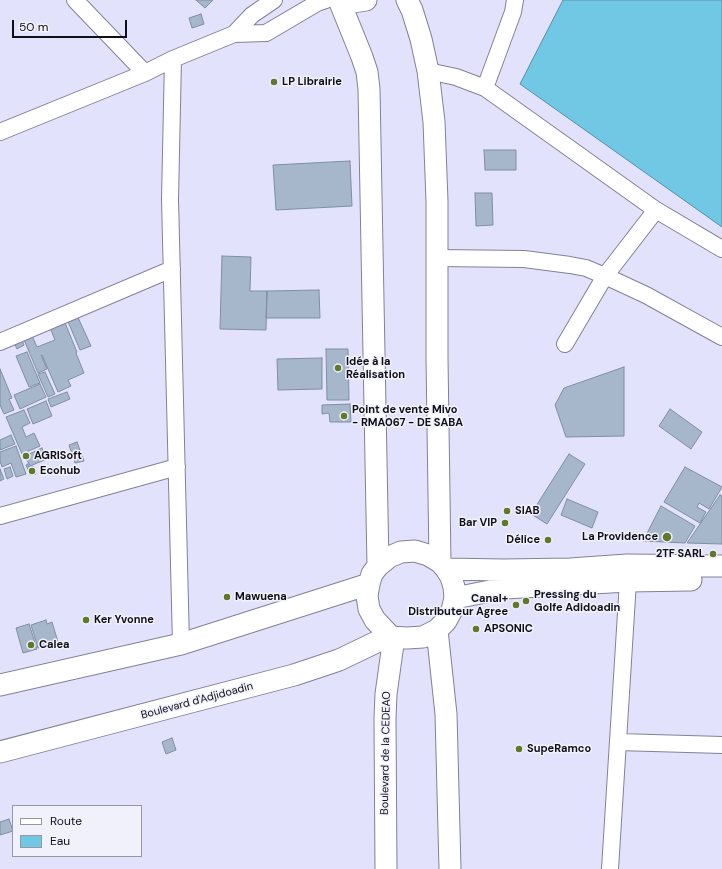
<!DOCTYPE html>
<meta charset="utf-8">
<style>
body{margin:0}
#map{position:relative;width:722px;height:869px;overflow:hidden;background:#e3e2fc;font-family:"DM Sans",sans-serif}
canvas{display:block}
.legend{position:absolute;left:12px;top:805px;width:130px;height:52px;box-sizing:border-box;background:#f1f1fc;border:1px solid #9797a1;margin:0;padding:5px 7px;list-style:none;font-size:12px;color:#100f18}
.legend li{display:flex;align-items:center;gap:8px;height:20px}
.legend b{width:20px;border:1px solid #9797a1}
.scale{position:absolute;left:12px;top:20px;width:115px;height:18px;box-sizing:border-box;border:2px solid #100f18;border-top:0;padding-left:5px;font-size:12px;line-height:14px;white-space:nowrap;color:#100f18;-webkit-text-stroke:3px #f1f1fc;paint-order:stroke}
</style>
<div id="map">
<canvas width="722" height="869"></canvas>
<ul class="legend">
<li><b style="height:5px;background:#fff"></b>Route</li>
<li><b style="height:11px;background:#71c8e5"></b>Eau</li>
</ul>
<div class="scale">50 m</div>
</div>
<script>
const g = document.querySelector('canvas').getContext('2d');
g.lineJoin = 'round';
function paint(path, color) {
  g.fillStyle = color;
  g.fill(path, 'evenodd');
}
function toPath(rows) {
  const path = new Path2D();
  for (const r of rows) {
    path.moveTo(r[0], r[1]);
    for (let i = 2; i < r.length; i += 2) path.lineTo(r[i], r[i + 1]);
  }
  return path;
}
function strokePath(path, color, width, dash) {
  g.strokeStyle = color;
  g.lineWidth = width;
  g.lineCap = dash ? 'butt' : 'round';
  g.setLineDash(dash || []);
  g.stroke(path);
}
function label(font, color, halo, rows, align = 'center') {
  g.font = font + ' "DM Sans",sans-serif';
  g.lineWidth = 3;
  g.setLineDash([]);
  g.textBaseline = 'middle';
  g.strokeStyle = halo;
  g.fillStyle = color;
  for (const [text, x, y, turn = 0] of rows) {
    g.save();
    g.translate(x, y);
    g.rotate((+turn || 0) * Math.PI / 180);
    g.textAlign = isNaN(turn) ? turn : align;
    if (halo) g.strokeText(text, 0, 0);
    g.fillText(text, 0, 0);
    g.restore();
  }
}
const water = toPath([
 [563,0,722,0,722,227,520,84,563,0]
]);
paint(water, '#71c8e5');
strokePath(water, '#5490a8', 1);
const building = toPath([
 [196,0,213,0,205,8,196,0],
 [201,14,204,24,192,28,189,18,201,14],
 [484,150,516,150,516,170,485,170,484,150],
 [350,161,352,206,276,210,273,165,350,161],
 [475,193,492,193,493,225,476,226,475,193],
 [222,256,251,257,250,291,267,291,266,330,220,329,222,256],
 [319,290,320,318,266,318,267,291,319,290],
 [76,313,91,346,80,350,66,317,76,313],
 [63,318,77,352,76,353,84,373,68,380,71,386,58,392,42,355,41,355,47,369,38,373,22,335,30,331,37,347,55,340,49,325,63,318],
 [20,336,24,345,17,349,12,339,20,336],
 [326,349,348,349,349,400,327,400,326,349],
 [27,352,40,383,29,387,16,356,27,352],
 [322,358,322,389,278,390,277,359,322,358],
 [624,367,624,436,566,437,555,405,564,388,624,367],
 [0,369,12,398,9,399,14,410,4,414,0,405,0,369],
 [45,372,55,394,48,397,38,374,45,372],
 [40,384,46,397,20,409,14,395,40,384],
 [67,392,70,399,51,407,48,399,67,392],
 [46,401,52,416,33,424,27,409,46,401],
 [350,404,351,422,330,422,329,413,322,414,322,405,350,404],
 [670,409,702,432,691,449,659,426,670,409],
 [24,410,30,423,22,427,26,437,34,433,40,446,22,454,6,417,24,410],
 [11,435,15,444,0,450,0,440,11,435],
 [77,442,84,461,75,463,69,445,77,442],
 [16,446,26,474,16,477,11,463,2,467,0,461,0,452,16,446],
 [42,448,47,459,30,466,25,456,42,448],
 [569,454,585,464,547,524,531,514,569,454],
 [28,464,29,467,33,466,36,474,30,475,26,465,28,464],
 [10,467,13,476,7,479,4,469,10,467],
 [685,467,722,487,709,509,699,503,697,507,706,512,700,523,664,502,685,467],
 [0,469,4,479,0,481,0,469],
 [720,495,722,496,722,544,687,543,720,495],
 [567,499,598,512,592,528,561,515,567,499],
 [661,506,695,526,685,543,643,541,661,506],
 [46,620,47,624,52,622,58,642,38,648,31,625,46,620],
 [29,624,37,649,23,653,16,628,29,624],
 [172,738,176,750,166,754,162,742,172,738],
 [9,819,13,831,0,835,0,822,9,819]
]);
paint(building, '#a6b6cb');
strokePath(building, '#7f8ea2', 1);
const minor = toPath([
 [75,0,145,73],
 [234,34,252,15,274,0],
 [173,59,170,199,181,644],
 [428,71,456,77,485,88,656,210,722,249],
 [485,88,513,12,515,0],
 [0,132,145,73,173,59,234,34,266,33,317,3,326,0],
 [437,258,524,259,570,265,586,268,605,276,656,210],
 [0,342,172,269],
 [565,344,605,276,646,295,722,337],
 [0,516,177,467],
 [618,742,722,745],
 [610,869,628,581]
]);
const major = toPath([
 [339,0,362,57,367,72,369,89,378,566],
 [340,0,353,2,366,0],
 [407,0,412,10,421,39,428,71,434,122,437,201,437,358,440,562],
 [415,551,428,555,440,562,446,569,451,577,454,587,455,598,452,610,446,621,437,630,423,637,407,638,391,637,375,620,369,609,367,596,369,584,372,574,378,566,389,557,401,552,415,551],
 [446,569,504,570,570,569,627,565,722,566],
 [455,598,505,588,628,581,691,580],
 [437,630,446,714,450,869],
 [0,685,181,644,369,584],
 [0,752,294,675,339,660,389,636],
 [386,869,385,719,386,694,394,637]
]);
strokePath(minor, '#828198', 18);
strokePath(major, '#828198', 23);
strokePath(minor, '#fff', 16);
strokePath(major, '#fff', 21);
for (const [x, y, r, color] of [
 [274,82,4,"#5f782a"],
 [338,368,4,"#5f782a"],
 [344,416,4,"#5f782a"],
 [26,456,4,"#5f782a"],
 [32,471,4,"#5f782a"],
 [507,511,4,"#5f782a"],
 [505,523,4,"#5f782a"],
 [667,537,5,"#5f782a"],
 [548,540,4,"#5f782a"],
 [713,554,4,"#5f782a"],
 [227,597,4,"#5f782a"],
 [526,601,4,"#5f782a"],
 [516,605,4,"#5f782a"],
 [86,620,4,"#5f782a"],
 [476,629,4,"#5f782a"],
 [31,645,4,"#5f782a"],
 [519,749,4,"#5f782a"]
]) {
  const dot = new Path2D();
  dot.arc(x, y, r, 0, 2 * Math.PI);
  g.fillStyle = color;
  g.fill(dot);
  strokePath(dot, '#f1f1fc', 1.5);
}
label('bold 11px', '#100f18', '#f1f1fc', [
 ["LP Librairie",282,82],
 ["Idée à la",346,362],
 ["Réalisation",346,375],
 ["Point de vente Mivo",352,410],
 ["- RMA067 - DE SABA",352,423],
 ["AGRISoft",34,456],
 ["Ecohub",40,471],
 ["SIAB",515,511],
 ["Bar VIP",497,523,"right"],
 ["La Providence",658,537,"right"],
 ["Délice",540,540,"right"],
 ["2TF SARL",705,554,"right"],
 ["Pressing du",534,595],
 ["Golfe Adidoadin",534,608],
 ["Mawuena",235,597],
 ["Canal+",508,599,"right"],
 ["Distributeur Agree",508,612,"right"],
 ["Ker Yvonne",94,620],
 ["APSONIC",484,629],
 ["Calea",39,645],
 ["SupeRamco",527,749]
], 'left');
label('11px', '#100f18', '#f1f1fc', [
 ["Boulevard d'Adjidoadin",197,701,-15],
 ["Boulevard de la CEDEAO",386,753,-89]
]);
</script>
